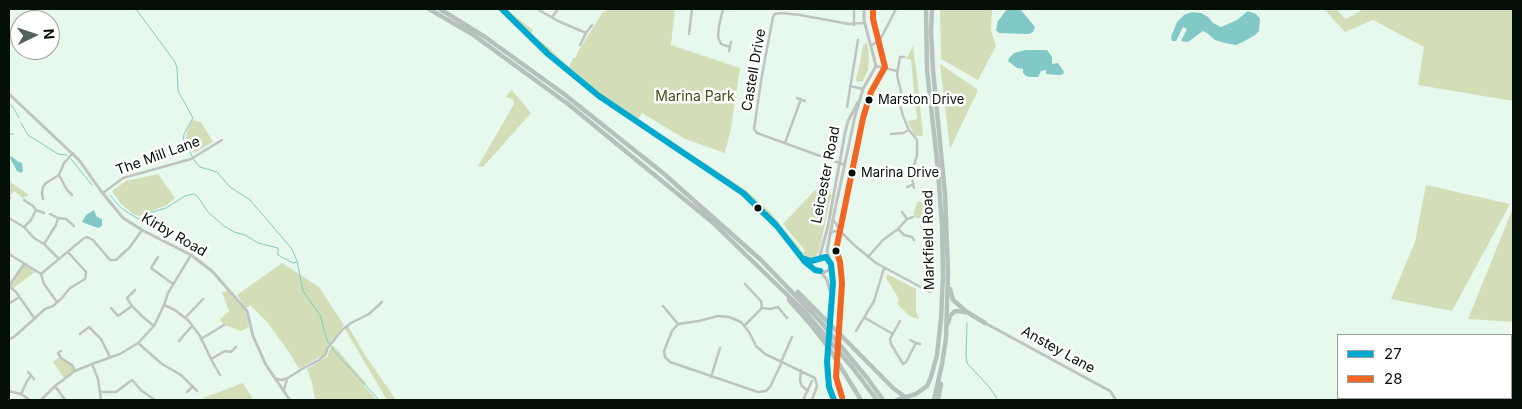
<!DOCTYPE html>
<style>
body{margin:0}
#map{position:relative;width:1522px;height:409px;overflow:hidden;background:#e7f8ed;font-family:Inter,sans-serif}
canvas{display:block}
.frame{position:absolute;inset:0;border:10px solid #040f07;pointer-events:none}
.legend{position:absolute;left:1337px;top:334px;width:175px;height:65px;box-sizing:border-box;background:#fff;border:1px solid #9b9f9c;margin:0;padding:6px 9px;list-style:none;font-size:15px;color:#040f07}
.legend li{display:flex;align-items:center;gap:10px;height:25px}
.legend b{width:25px;border:1px solid #9b9f9c}
.north{position:absolute;left:10px;top:10px;width:50px;height:50px;box-sizing:border-box;background:#fff;border:1px solid #9b9f9c;border-radius:50%;rotate:86deg;font-size:14px;font-weight:700;line-height:20px;text-align:center;color:#040f07}
.north::after{content:'';display:block;margin:auto;width:18px;height:22px;background:#536158;clip-path:polygon(50% 0,100% 100%,50% 72%,0 100%)}
</style>
<div id="map">
<canvas width="1522" height="409"></canvas>
<div class="frame"></div>
<ul class="legend">
<li><b style="height:6px;background:#00a9ce"></b>27</li>
<li><b style="height:6px;background:#f26522"></b>28</li>
</ul>
<div class="north">N</div>
</div>
<script>
const g = document.querySelector('canvas').getContext('2d');
g.lineJoin = 'round';
function paint(path, color) {
  g.fillStyle = color;
  g.fill(path, 'evenodd');
}
function toPath(rows) {
  const path = new Path2D();
  for (const r of rows) {
    path.moveTo(r[0], r[1]);
    for (let i = 2; i < r.length; i += 2) path.lineTo(r[i], r[i + 1]);
  }
  return path;
}
function strokePath(path, color, width, dash) {
  g.strokeStyle = color;
  g.lineWidth = width;
  g.lineCap = dash ? 'butt' : 'round';
  g.setLineDash(dash || []);
  g.stroke(path);
}
function label(font, color, halo, rows, align = 'center') {
  g.font = font + ' Inter,sans-serif';
  g.lineWidth = 5;
  g.setLineDash([]);
  g.textBaseline = 'middle';
  g.strokeStyle = halo;
  g.fillStyle = color;
  for (const [text, x, y, turn = 0] of rows) {
    g.save();
    g.translate(x, y);
    g.rotate((+turn || 0) * Math.PI / 180);
    g.textAlign = isNaN(turn) ? turn : align;
    if (halo) g.strokeText(text, 0, 0);
    g.fillText(text, 0, 0);
    g.restore();
  }
}
paint(toPath([
 [504,9,508,9,510,12,533,30,531,34,549,48,569,67,573,58,576,57,577,53,603,12,609,9,675,9,671,45,740,68,731,128,725,153,685,139,642,113,638,119,746,190,770,212,803,252,806,252,783,224,815,190,830,191,832,197,830,200,820,247,816,257,810,259,802,255,772,218,745,192,630,116,583,81,547,50],
 [940,9,994,9,992,11,991,30,996,46,978,80,941,59],
 [1324,9,1336,9,1346,19,1360,11,1362,9,1513,9,1513,101,1418,85,1424,47,1373,20,1345,32],
 [867,42,869,54,868,70,863,81,857,82,856,79,860,64,863,46],
 [913,46,918,84,923,136,917,136,914,135,908,121,917,119,911,60,905,58,908,56],
 [940,64,977,89,977,92,950,149],
 [512,90,531,113,483,167,478,166,514,104,513,99,506,97,507,95],
 [192,120,201,122,213,142,194,153,186,139,187,131],
 [158,174,175,198,167,205,139,216,133,214,120,203,112,191,126,181],
 [9,181,26,193,29,195,23,198,14,191,9,197],
 [1426,185,1510,204,1452,311,1391,299,1415,242],
 [918,201,929,204,930,217,916,218,913,214],
 [1513,208,1513,322,1468,319],
 [282,263,319,287,344,325,327,347,325,354,299,369,289,352,267,322,250,305,246,308,237,295],
 [24,264,35,272,12,289,9,286],
 [887,274,916,289,916,311,919,319,911,317,897,304,899,299,886,278],
 [228,291,245,311,249,327,241,331,224,325,220,319,229,311,222,292],
 [348,326,365,355,396,400,387,400,345,329],
 [333,345,366,383,364,386,377,400,315,400,312,383,307,369,328,356,329,350],
 [58,358,61,358,72,366,75,371,65,379,53,362],
 [243,383,253,399,263,400,204,400,203,398]
]), '#d3deb9');
paint(toPath([
 [1007,9,1020,9,1035,27,1033,32,1029,34,999,33,996,30,998,21],
 [1248,11,1256,14,1260,19,1259,31,1255,35,1243,42,1236,45,1225,43,1215,40,1207,33,1203,31,1188,42,1181,41,1187,29,1183,27,1176,41,1172,41,1171,37,1177,22,1184,15,1192,12,1201,13,1208,17,1213,23,1221,27,1237,20],
 [1026,50,1047,50,1052,57,1052,64,1058,63,1064,72,1063,74,1059,75,1046,74,1046,70,1041,71,1038,77,1029,77,1026,76,1023,73,1023,69,1017,68,1008,61,1009,58,1014,53],
 [11,156,17,161,22,163,23,171,21,173,17,171,10,158],
 [94,210,97,217,102,219,102,226,98,228,82,222,86,215]
]), '#82c8c6');
strokePath(toPath([
 [136,9,175,62,177,68,178,91,193,118,184,134,183,142,187,146,194,160,200,167,217,172,230,187,250,200,292,249,297,261,303,291,320,315,327,340,334,351,379,400],
 [9,104,13,107,19,118],
 [21,123,28,135,58,154,67,155],
 [9,134,13,134],
 [71,159,92,185],
 [110,195,120,207,130,214,139,219,149,213,166,208,185,196,194,194,198,197,208,212,224,226,234,232,245,235,258,243,278,248,278,255,293,263,297,262],
 [967,323,966,356,967,363,990,388,998,400]
]), '#82c8c6', 1);
strokePath(toPath([
 [537,9,558,21,586,33],
 [723,9,719,26,718,37,721,44,730,47],
 [725,9,731,9],
 [552,17,558,9],
 [854,25,854,9],
 [689,34,692,9],
 [580,45,586,33,592,25],
 [871,46,881,38,896,9],
 [729,51,731,42],
 [904,57,900,57,897,75,901,92,900,105,903,116,909,130,917,140,917,156,914,165,912,178,914,188],
 [876,66,897,71],
 [850,86,863,89],
 [878,97,893,104,900,105],
 [797,98,805,101],
 [847,107,858,40],
 [754,129,762,75,773,17,775,14,781,13,800,15,849,24,864,23],
 [754,129,757,133,845,165],
 [891,134,903,133,909,130],
 [785,143,801,99],
 [59,175,67,190,72,195],
 [907,187,912,185],
 [103,193,123,178,191,159,222,140],
 [9,199,10,198],
 [43,199,42,193,43,187,46,183,59,175,64,163,73,153],
 [24,200,33,206,36,210,44,213],
 [902,212,907,219],
 [50,214,58,218,66,219,74,226],
 [9,218,24,227,34,238,44,244,59,259],
 [833,219,842,233,853,244,876,263,930,292],
 [24,227,31,220,36,210],
 [898,229,904,235,912,237,914,240],
 [830,233,835,231,841,232],
 [44,244,56,225,58,218],
 [9,254,41,274],
 [158,257,151,268,173,284],
 [868,257,883,240,898,229,907,219,913,217],
 [41,274,83,239,87,237,93,240,110,260,116,260,130,247,142,230],
 [41,274,44,284,57,302],
 [745,284,761,301,762,308],
 [9,286,16,292,35,319],
 [9,286,24,264],
 [135,290,127,298,132,306,143,317,154,326],
 [9,304,19,297],
 [164,305,175,310,188,320,200,336,212,361,220,375],
 [663,306,678,324],
 [111,308,118,316,132,306],
 [185,318,203,299],
 [865,318,893,334],
 [900,321,890,339,891,344,903,364,906,362,916,343,920,344],
 [744,326,762,308,770,309,778,307,787,318],
 [856,331,874,301,884,268],
 [80,334,89,327,101,339,110,357],
 [9,339,14,337,45,309,53,306,62,298,70,288,85,279,86,272,68,252],
 [201,339,224,325],
 [910,340,916,343],
 [179,341,192,326],
 [138,343,162,364,181,375,197,391],
 [61,351,58,353,61,358,72,365,75,371],
 [211,359,225,351,231,352,236,347],
 [781,362,792,337],
 [782,362,770,387,766,391,758,392,670,362,665,357,664,351,672,331,678,324,699,321,718,316,729,317,741,322,749,332,756,346,765,354,815,378,817,386,812,400],
 [92,364,98,379,101,400],
 [801,370,800,381,802,386,808,391],
 [28,372,34,379],
 [711,377,720,348],
 [276,379,282,380,288,378,302,369,319,360,326,354,327,349,342,330,351,323,369,314,382,302],
 [55,386,65,400],
 [284,390,287,379],
 [9,391,21,394,30,400],
 [100,392,116,392,132,380,142,391,155,400],
 [187,392,193,386],
 [21,394,27,381,31,376],
 [41,400,55,386,75,371,92,364,120,354,138,343,154,326,164,305,168,293,191,255],
 [803,400,812,381]
]), '#bfc4c1', 2.5);
strokePath(toPath([
 [502,9,548,54,599,96,632,119,731,184,751,199,776,225,810,266,815,270,825,272,830,269,831,266],
 [9,94,79,160,101,191,123,218,142,230,191,255,212,271,247,311,253,336,266,365,290,400],
 [803,258,811,261,823,257,829,259],
 [819,259,828,226,845,133,848,121,858,102],
 [821,272,827,280,830,291],
 [985,323,1110,391,1116,400],
 [834,400,829,387,827,378,827,362,833,283,831,264,827,251,833,219,855,116,863,89,876,66,864,20,864,9]
]), '#bfc4c1', 3);
strokePath(toPath([
 [429,9,472,34,568,104,712,222,804,311,852,367,877,400],
 [440,9,485,37,564,94,663,173,761,260,820,321,868,379,883,400],
 [932,9,931,31,933,70,945,194,948,273,946,338,942,364,934,400],
 [950,289,953,300,967,312,985,323],
 [798,292,893,388,905,397],
 [789,300,812,326,829,348,861,400],
 [948,323,950,316,954,312,957,311,965,312],
 [897,400,916,394,927,386,931,377,937,355,941,319,943,276,942,226,938,170,927,70,926,9],
 [938,400,941,384]
]), '#b6c1bd', 4.5);
strokePath(toPath([
 [502,9,548,54,599,96,743,193,776,225,805,262,815,270,820,271],
 [802,258,811,261,826,257,831,264,833,283,827,362,829,387,834,400]
]), '#00a9ce', 6);
strokePath(toPath([
 [842,397,836,377,842,283,840,262,836,250,863,118,871,92,885,67,873,19,873,9]
]), '#f26522', 6);
for (const [x, y, r, color] of [
 [869,100,4.5,"#040f07"],
 [852,173,4.5,"#040f07"],
 [758,208,4.5,"#040f07"],
 [836,251,4.5,"#040f07"]
]) {
  const dot = new Path2D();
  dot.arc(x, y, r, 0, 2 * Math.PI);
  g.fillStyle = color;
  g.fill(dot);
  strokePath(dot, '#fff', 2);
}
label('13px', '#040f07', '#fff', [
 ["Marston Drive",878,100],
 ["Marina Drive",861,173]
], 'left');
label('14px', '#040f07', '#fff', [
 ["Castell Drive",754,70,-80],
 ["The Mill Lane",158,156,-20],
 ["Leicester Road",826,175,-79],
 ["Kirby Road",174,235,30],
 ["Markfield Road",929,240,-91],
 ["Anstey Lane",1058,350,29]
]);
label('14px', '#464a19', '#fff', [
 ["Marina Park",695,97]
]);
</script>
